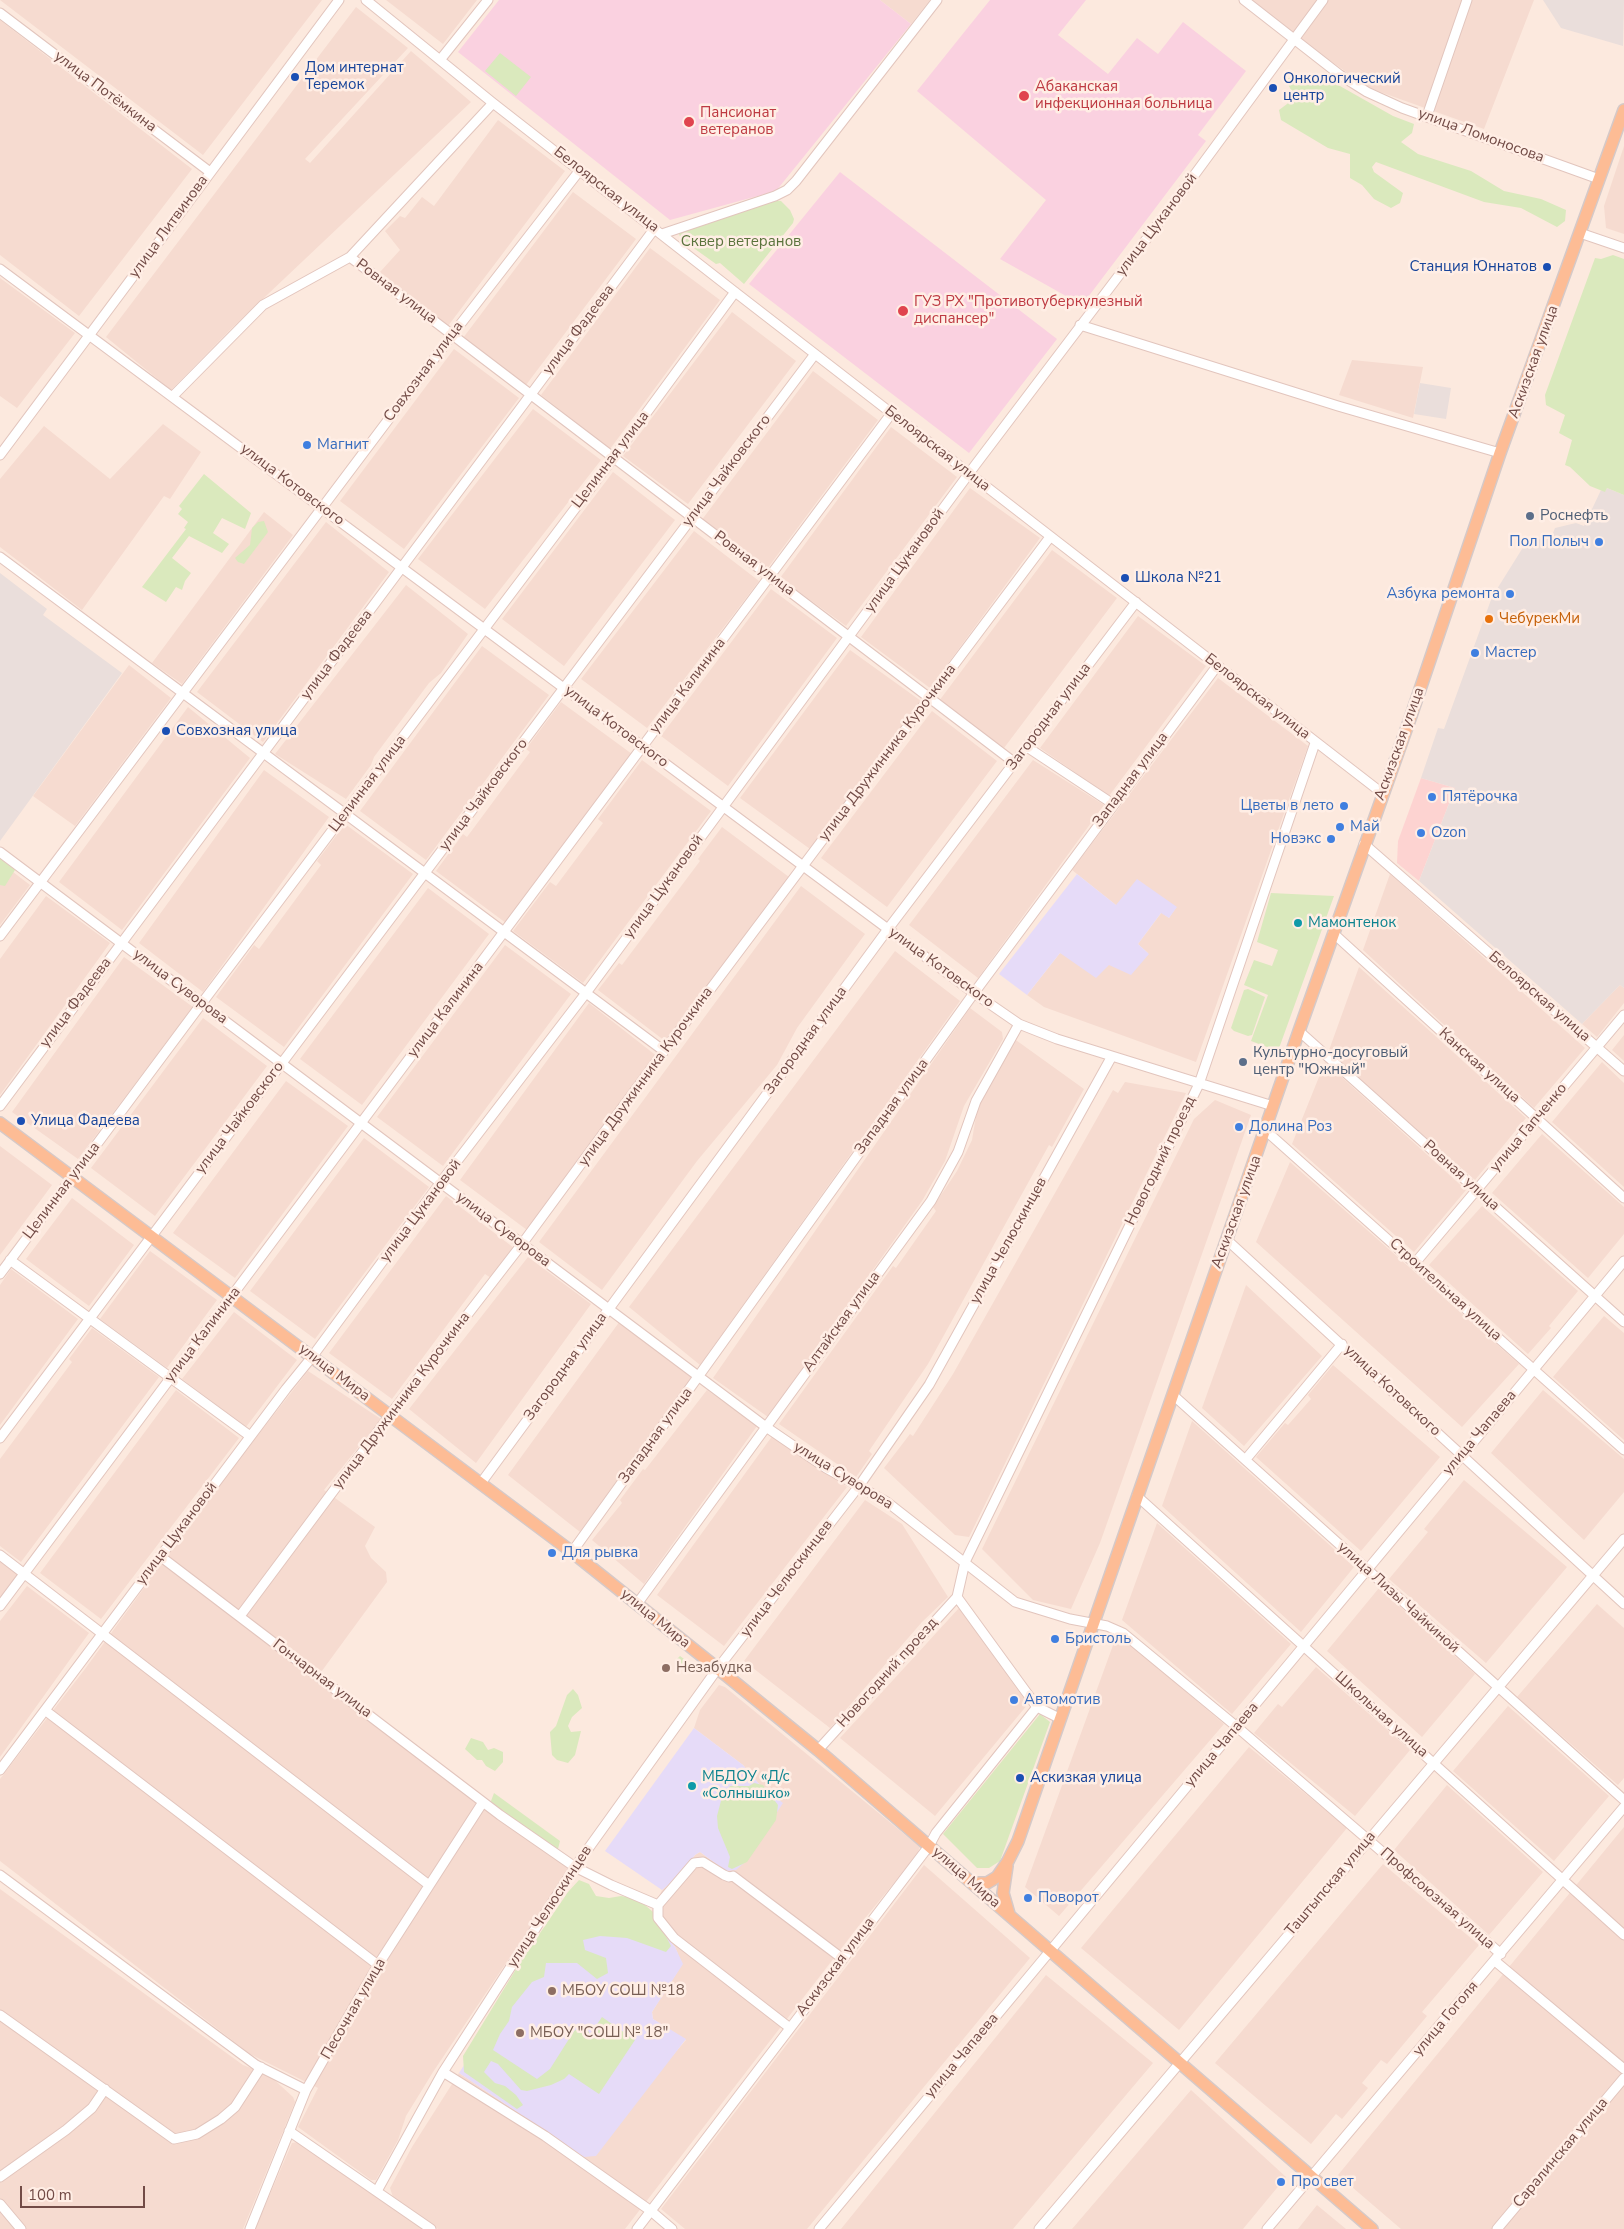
<!DOCTYPE html>
<meta charset="utf-8">
<style>
body{margin:0}
#map{position:relative;width:1624px;height:2229px;overflow:hidden;background:#fce9de;font-family:"Nunito Sans",sans-serif}
canvas{display:block}
.scale{position:absolute;left:20px;top:2186px;width:125px;height:22px;box-sizing:border-box;border:2px solid #724b46;border-top:0;padding-left:6px;font-size:15px;line-height:18px;white-space:nowrap;color:#724b46;-webkit-text-stroke:4px #ffeee5;paint-order:stroke}
</style>
<div id="map">
<canvas width="1624" height="2229"></canvas>
<div class="scale">100 m</div>
</div>
<script>
const g = document.querySelector('canvas').getContext('2d');
g.lineJoin = 'round';
function paint(path, color) {
  g.fillStyle = color;
  g.fill(path, 'evenodd');
}
function toPath(rows) {
  const path = new Path2D();
  for (const r of rows) {
    path.moveTo(r[0], r[1]);
    for (let i = 2; i < r.length; i += 2) path.lineTo(r[i], r[i + 1]);
  }
  return path;
}
function strokePath(path, color, width, dash) {
  g.strokeStyle = color;
  g.lineWidth = width;
  g.lineCap = dash ? 'butt' : 'round';
  g.setLineDash(dash || []);
  g.stroke(path);
}
function label(font, color, halo, rows, align = 'center') {
  g.font = font + ' "Nunito Sans",sans-serif';
  g.lineWidth = 5;
  g.setLineDash([]);
  g.textBaseline = 'middle';
  g.strokeStyle = halo;
  g.fillStyle = color;
  for (const [text, x, y, turn = 0] of rows) {
    g.save();
    g.translate(x, y);
    g.rotate((+turn || 0) * Math.PI / 180);
    g.textAlign = isNaN(turn) ? turn : align;
    if (halo) g.strokeText(text, 0, 0);
    g.fillText(text, 0, 0);
    g.restore();
  }
}
paint(toPath([
 [0,0,322,0,203,155],
 [386,0,477,0,443,44],
 [880,0,930,0,911,24],
 [1248,0,1319,0,1293,34],
 [1327,0,1534,0,1484,129,1369,88,1298,38],
 [356,7,408,48,305,159,310,163,411,51,471,102,230,330,171,390,106,337],
 [0,20,192,169,79,316,0,255],
 [498,120,565,171,448,326,380,272,400,250,385,231,400,216,405,218,422,197,434,206],
 [1624,146,1624,234,1606,228,1604,206],
 [573,192,636,239,526,385,463,338],
 [650,248,720,300,610,449,541,395],
 [0,278,75,333,17,408,0,396],
 [732,312,796,361,688,504,623,456],
 [454,349,519,398,404,549,340,501],
 [1352,360,1423,367,1413,418,1339,395],
 [813,371,878,420,767,569,701,521],
 [533,409,601,460,485,609,418,559],
 [163,424,201,452,170,499,164,496,82,610,0,547,0,479,44,426,110,479],
 [891,427,957,477,846,626,780,578],
 [613,472,675,520,564,666,502,619],
 [970,488,1040,538,930,688,861,637],
 [264,512,293,535,182,684,152,663],
 [326,522,389,572,263,742,197,692],
 [694,531,759,581,647,728,581,679],
 [1052,550,1117,598,1004,748,939,701],
 [406,585,468,634,441,673,429,683,374,757,371,765,346,799,275,754],
 [771,589,837,638,728,786,661,736],
 [1138,616,1206,666,1109,796,1040,748],
 [482,646,549,695,426,860,360,811],
 [850,650,921,701,810,849,740,798],
 [129,665,171,698,75,826,33,796],
 [1218,678,1308,746,1196,1062,1044,1007,1027,995,1060,953,1109,965,1148,953,1138,944,1162,912,1169,918,1176,907,1116,905,1072,870],
 [561,702,632,754,506,923,436,871,463,834,467,837,530,752,526,749],
 [188,707,250,758,122,930,59,882],
 [932,711,997,761,887,907,821,858],
 [642,760,711,811,583,983,513,931,550,882,556,886,603,823,598,819],
 [1033,760,1104,805,978,978,909,925],
 [264,770,329,817,203,992,139,943],
 [345,824,413,874,284,1047,216,997,254,945,259,949,321,865,317,861],
 [722,827,789,877,665,1041,598,990,619,963,622,965,700,861,698,859],
 [0,862,30,885,0,925],
 [1390,874,1585,1048,1534,1108,1363,950],
 [801,886,865,934,797,1028,777,1065,697,1161,602,1290,539,1242],
 [428,888,489,934,362,1105,300,1059],
 [46,896,110,943,0,1095,0,959],
 [505,945,571,994,443,1166,377,1117],
 [895,951,960,1001,700,1365,629,1307],
 [124,957,193,1007,78,1159,12,1112],
 [1359,967,1526,1118,1475,1180,1328,1053],
 [1620,985,1624,988,1624,1003,1597,1037,1582,1024],
 [589,1003,658,1057,527,1230,460,1180],
 [970,1008,1002,1032,1003,1039,964,1106,945,1161,922,1201,768,1417,713,1378],
 [203,1018,267,1066,155,1216,91,1168],
 [1624,1035,1624,1061,1612,1050],
 [1013,1038,1084,1089,1052,1147,1049,1145,928,1364,869,1451,872,1454,856,1477,779,1424,893,1266,896,1268,936,1211,933,1207,957,1171,972,1140,977,1110,993,1072],
 [1325,1062,1466,1190,1414,1252,1292,1144],
 [1602,1062,1624,1083,1624,1187,1552,1122],
 [286,1081,348,1126,235,1278,173,1233],
 [1125,1082,1186,1093,969,1537,955,1535,884,1468,910,1434,913,1436,953,1374,1113,1090,1118,1093],
 [1215,1100,1251,1115,1100,1543,1071,1609,1033,1600,982,1549,1194,1119],
 [1542,1134,1624,1207,1624,1234,1588,1278,1492,1193],
 [364,1138,429,1187,315,1339,250,1291],
 [0,1146,52,1185,0,1255],
 [1290,1162,1519,1364,1462,1427,1256,1242],
 [446,1196,514,1248,491,1278,485,1274,392,1399,329,1353],
 [72,1198,134,1245,89,1306,26,1259],
 [1482,1206,1578,1291,1549,1326,1551,1328,1528,1354,1429,1265],
 [150,1251,217,1300,167,1368,100,1319],
 [528,1257,591,1304,476,1463,409,1409],
 [11,1269,78,1319,0,1425,0,1285],
 [1246,1285,1322,1356,1244,1446,1202,1408],
 [234,1312,297,1360,246,1427,182,1379],
 [1604,1316,1624,1333,1624,1440,1553,1377],
 [620,1321,692,1377,580,1532,508,1475],
 [92,1328,159,1377,21,1562,0,1546,0,1459,72,1362,69,1359],
 [1333,1365,1440,1457,1361,1551,1256,1457,1285,1423,1288,1425,1311,1399,1308,1395],
 [308,1371,381,1419,324,1490,375,1527,365,1546,371,1558,386,1572,387,1582,316,1679,444,1779,569,1869,433,2072,406,2116,398,2140,376,2180,371,2180,298,2127,318,2088,250,2054,0,1861,0,1779,85,1669,219,1485],
 [176,1390,239,1438,101,1619,40,1573],
 [707,1390,757,1426,644,1584,592,1540,622,1503,620,1500,643,1469,645,1470],
 [1543,1390,1624,1459,1624,1492,1584,1540,1491,1453],
 [1192,1421,1354,1567,1301,1632,1162,1506],
 [773,1435,847,1487,724,1646,657,1595],
 [1464,1480,1567,1567,1486,1663,1389,1579,1428,1532,1424,1529],
 [865,1500,902,1524,948,1597,922,1622,830,1728,744,1661],
 [1157,1523,1291,1644,1232,1714,1122,1620],
 [0,1560,18,1574,0,1598],
 [27,1586,89,1633,0,1757,0,1621],
 [1379,1588,1475,1674,1422,1737,1327,1651],
 [1597,1604,1624,1628,1624,1778,1618,1785,1517,1697],
 [959,1608,1028,1704,935,1816,840,1738],
 [1116,1637,1131,1645,1224,1724,1059,1916,1025,1887],
 [1316,1667,1410,1750,1355,1816,1254,1733,1278,1704,1282,1707],
 [719,1685,725,1687,914,1842,920,1847,916,1856,857,1928,625,2229,438,2229,393,2197,390,2188,412,2147,459,2073,584,2157,686,2040,653,2019,652,2012,682,1964,675,1947,649,1916,662,1890,678,1877,695,1855,700,1852,726,1871,760,1785,743,1765,694,1728,700,1710],
 [1508,1706,1609,1796,1554,1861,1453,1771],
 [1249,1747,1347,1828,1179,2030,1081,1948],
 [1447,1785,1543,1872,1489,1935,1394,1850],
 [1624,1827,1624,2229,1401,2229,1338,2175],
 [1383,1864,1479,1945,1422,2012,1427,2016,1387,2064,1381,2060,1362,2083,1368,2088,1342,2119,1336,2114,1311,2144,1215,2063],
 [924,1865,1030,1958,807,2229,685,2229,661,2209],
 [0,1889,243,2065,269,2075,293,2097,295,2102,243,2229,0,2229],
 [1046,1975,1153,2063,1013,2229,841,2229],
 [1191,2090,1286,2177,1243,2229,1072,2229],
 [298,2142,322,2157,422,2229,255,2229,292,2143],
 [1317,2205,1346,2229,1298,2229]
]), '#f6dbd0');
paint(toPath([
 [1421,778,1455,788,1419,881,1397,863,1398,841]
]), '#fdd3d1');
paint(toPath([
 [1543,0,1624,0,1623,46,1561,28],
 [1420,383,1451,388,1446,419,1414,414],
 [1607,488,1624,495,1624,988,1620,985,1582,1024,1419,881,1455,788,1421,778,1438,728,1444,729,1492,597,1527,541,1551,538,1555,528,1576,523,1584,526,1601,490,1605,491],
 [0,573,47,609,43,615,122,673,0,841]
]), '#eadedb');
paint(toPath([
 [1077,874,1116,905,1137,879,1177,907,1169,918,1161,913,1138,944,1149,954,1131,975,1109,965,1096,978,1060,953,1027,995,999,974],
 [694,1728,743,1765,760,1785,783,1803,744,1863,736,1870,726,1871,700,1852,695,1855,678,1877,662,1890,605,1851],
 [579,1888,664,1934,675,1947,683,1964,652,2012,653,2019,686,2039,596,2156,584,2157,459,2073]
]), '#e6dbf8');
paint(toPath([
 [499,0,880,0,911,24,776,191,670,220,458,52],
 [990,0,1086,0,1058,35,1108,74,1137,38,1158,54,1183,22,1246,71,1198,135,1206,141,1082,305,1000,259,1046,200,917,91],
 [840,172,1057,339,969,453,749,284]
]), '#fad1e0');
paint(toPath([
 [500,53,531,77,516,96,485,71],
 [1292,76,1324,77,1393,116,1414,124,1412,133,1401,142,1418,154,1471,171,1504,191,1541,199,1566,210,1565,221,1557,227,1521,208,1484,202,1376,162,1372,167,1374,172,1403,193,1400,203,1391,208,1374,199,1362,185,1350,178,1350,154,1328,148,1281,120,1279,110,1295,98,1286,80],
 [772,200,781,201,790,210,794,219,793,223,744,284,720,263,716,264,681,239,679,234,680,230],
 [1613,255,1624,259,1624,495,1607,488,1605,492,1590,486,1570,467,1565,465,1572,440,1559,433,1565,415,1546,405,1545,395,1595,258,1601,259],
 [204,474,251,513,245,529,222,518,213,533,229,544,222,553,189,536,172,558,191,573,185,581,182,590,176,587,166,602,142,587,186,529,184,528,188,522,178,514,182,509,179,506],
 [264,521,268,532,244,564,238,562,235,558,250,545,252,528,258,522],
 [0,853,7,858,15,870,5,886,0,885],
 [1271,893,1334,896,1278,1051,1251,1041,1268,995,1244,985,1254,960,1272,966,1278,950,1257,942],
 [1248,989,1265,997,1252,1035,1248,1036,1234,1031,1231,1028,1244,990],
 [680,1656,699,1670,697,1672,690,1673,680,1668,676,1660],
 [573,1689,578,1695,582,1708,572,1717,568,1726,571,1732,581,1731,575,1755,568,1763,557,1760,552,1755,550,1732,556,1726,567,1695],
 [1040,1714,1050,1722,1000,1861,989,1868,977,1868,943,1834],
 [471,1738,483,1742,488,1750,494,1748,503,1752,503,1762,495,1771,486,1766,482,1760,477,1760,465,1749],
 [754,1783,763,1785,778,1805,776,1820,747,1862,732,1869,728,1867,730,1857,718,1828,717,1816,722,1797,730,1786,749,1786],
 [494,1793,560,1841,558,1849,552,1849,492,1806,491,1801],
 [579,1880,589,1884,596,1896,609,1898,621,1896,637,1899,644,1904,654,1913,671,1946,666,1952,627,1938,600,1936,583,1940,585,1950,606,1958,608,1973,597,1979,577,1963,546,1963,544,1977,532,1982,512,2007,509,2021,500,2034,493,2050,537,2079,550,2069,574,2031,582,2026,589,2032,587,2039,602,2017,635,2040,599,2094,569,2074,564,2079,551,2085,527,2091,521,2090,498,2064,491,2061,484,2072,495,2083,505,2086,516,2095,523,2105,517,2109,464,2072,463,2056,521,1961,568,1892]
]), '#dae9bd');
const minor = toPath([
 [366,0,493,103,735,292,1382,793],
 [1244,0,1340,75,1367,92,1402,108,1599,179],
 [0,13,210,172],
 [440,60,488,0],
 [1427,116,1467,0],
 [1580,233,1624,248],
 [662,234,775,196,787,190,796,181,937,0],
 [350,257,1015,763],
 [0,269,974,993,1019,1024,1057,1039,1273,1106],
 [1080,325,1338,406,1500,453],
 [173,396,263,305,350,257,493,103],
 [0,455,339,0],
 [0,557,664,1051],
 [1027,747,1113,804],
 [1364,844,1624,1071],
 [0,852,766,1427,826,1468,887,1502,1015,1602,1070,1619,1107,1626,1123,1633,1237,1727,1501,1954],
 [1333,933,1624,1198],
 [0,936,452,335,580,170],
 [1299,1031,1624,1322],
 [0,1106,655,228],
 [1265,1130,1624,1450],
 [1226,1239,1624,1604],
 [10,1260,250,1436],
 [1415,1263,1624,1015],
 [0,1274,202,1003,614,457,735,292],
 [1173,1395,1624,1800],
 [0,1438,815,354],
 [1246,1459,1342,1344],
 [481,1483,888,929,1136,602],
 [1137,1496,1624,1935],
 [572,1552,974,993,1217,666],
 [0,1555,429,1885],
 [160,1556,500,1815,575,1867,611,1885,658,1905,658,1918,674,1938,790,2028],
 [637,1604,931,1201,958,1152,976,1101,1019,1024],
 [0,1606,891,414],
 [240,1616,396,1407,522,1244,664,1051,1050,537],
 [46,1711,378,1965],
 [1059,1718,1037,1707,957,1597,965,1562,1199,1084,1315,743],
 [818,1750,957,1597],
 [0,1770,286,1389,312,1357,441,1182,586,993,976,464,1173,204,1323,0],
 [0,1875,256,2065,306,2090],
 [658,1905,694,1863,703,1862,724,1875,729,1877,733,1876,843,1959],
 [1495,1961,1624,2069],
 [0,2015,174,2139,197,2134,221,2119,235,2107,261,2067],
 [443,2072,545,2136,651,2211,672,2229],
 [289,2131,431,2229],
 [0,2177,66,2130,92,2108,105,2089],
 [377,2191,443,2072,575,1867,718,1668,859,1486,929,1385,1112,1056],
 [0,2204,21,2229],
 [250,2229,306,2090,378,1965,483,1802],
 [637,2229,929,1846,936,1833,1037,1707],
 [819,2229,1624,1261],
 [1039,2229,1624,1539],
 [1267,2229,1624,1807],
 [1497,2229,1624,2078]
]);
const major = toPath([
 [0,1123,572,1552,732,1680,818,1750,1372,2229],
 [1007,1866,1003,1893,1009,1914],
 [973,1883,987,1883,997,1877,1008,1861,1018,1841,1299,1031,1411,716,1500,453,1624,110]
]);
strokePath(minor, '#e2c5bd', 11);
strokePath(major, '#d5c9c8', 14);
strokePath(minor, '#fff', 9);
strokePath(major, '#fdbc95', 11);
for (const [x, y, r, color] of [
 [295,77,5,"#1a4fb4"],
 [1273,88,5,"#1a4fb4"],
 [1024,96,6,"#e0444e"],
 [689,122,6,"#e0444e"],
 [1547,267,5,"#1a4fb4"],
 [903,311,6,"#e0444e"],
 [307,445,5,"#3f7fe0"],
 [1530,516,5,"#5c6f8a"],
 [1599,542,5,"#3f7fe0"],
 [1125,578,5,"#1a4fb4"],
 [1510,594,5,"#3f7fe0"],
 [1489,619,5,"#e8710a"],
 [1475,653,5,"#3f7fe0"],
 [166,731,5,"#1a4fb4"],
 [1432,797,5,"#3f7fe0"],
 [1344,806,5,"#3f7fe0"],
 [1340,827,5,"#3f7fe0"],
 [1421,833,5,"#3f7fe0"],
 [1331,839,5,"#3f7fe0"],
 [1298,923,5,"#0f9aa8"],
 [1243,1062,5,"#5c6f8a"],
 [21,1121,5,"#1a4fb4"],
 [1239,1127,5,"#3f7fe0"],
 [552,1553,5,"#3f7fe0"],
 [1055,1639,5,"#3f7fe0"],
 [666,1668,5,"#8d6e63"],
 [1014,1700,5,"#3f7fe0"],
 [1020,1778,5,"#1a4fb4"],
 [692,1786,5,"#0f9aa8"],
 [1028,1898,5,"#3f7fe0"],
 [552,1991,5,"#8d6e63"],
 [520,2033,5,"#8d6e63"],
 [1281,2182,5,"#3f7fe0"]
]) {
  const dot = new Path2D();
  dot.arc(x, y, r, 0, 2 * Math.PI);
  g.fillStyle = color;
  g.fill(dot);
  strokePath(dot, '#ffeee5', 2);
}
label('15px', '#164399', '#ffeee5', [
 ["Дом интернат",305,68],
 ["Теремок",305,85],
 ["Онкологический",1283,79],
 ["центр",1283,96],
 ["Станция Юннатов",1537,267,"right"],
 ["Школа №21",1135,578],
 ["Совхозная улица",176,731],
 ["Улица Фадеева",31,1121],
 ["Аскизкая улица",1030,1778]
], 'left');
label('15px', '#be3a42', '#ffeee5', [
 ["Абаканская",1035,87],
 ["инфекционная больница",1035,104],
 ["Пансионат",700,113],
 ["ветеранов",700,130],
 ["ГУЗ РХ \"Противотуберкулезный",914,302],
 ["диспансер\"",914,319]
], 'left');
label('15px', '#724b46', '#ffeee5', [
 ["улица Потёмкина",105,92,37],
 ["улица Ломоносова",1481,136,20],
 ["Белоярская улица",606,190,38],
 ["улица Цукановой",1157,225,-53],
 ["улица Литвинова",169,227,-54],
 ["Ровная улица",396,292,37],
 ["улица Фадеева",579,330,-53],
 ["Аскизская улица",1534,362,-70],
 ["Совхозная улица",424,372,-53],
 ["Белоярская улица",937,449,38],
 ["Целинная улица",611,460,-53],
 ["улица Чайковского",727,471,-53],
 ["улица Котовского",292,485,37],
 ["улица Цукановой",905,561,-54],
 ["Ровная улица",754,564,37],
 ["улица Фадеева",337,655,-53],
 ["улица Калинина",688,686,-53],
 ["Белоярская улица",1257,697,38],
 ["Загородная улица",1049,717,-53],
 ["улица Котовского",616,727,37],
 ["Аскизская улица",1400,744,-70],
 ["улица Дружинника Курочкина",888,753,-53],
 ["Западная улица",1131,780,-53],
 ["Целинная улица",368,784,-53],
 ["улица Чайковского",484,795,-53],
 ["улица Цукановой",664,887,-54],
 ["улица Котовского",941,968,36],
 ["улица Суворова",180,987,37],
 ["Белоярская улица",1539,997,41],
 ["улица Фадеева",76,1003,-53],
 ["улица Калинина",446,1010,-53],
 ["Загородная улица",806,1041,-54],
 ["Канская улица",1479,1066,42],
 ["улица Дружинника Курочкина",646,1077,-54],
 ["Западная улица",892,1107,-54],
 ["улица Чайковского",240,1118,-53],
 ["улица Гапченко",1529,1128,-50],
 ["Новогодний проезд",1161,1161,-64],
 ["Ровная улица",1461,1176,42],
 ["Целинная улица",62,1191,-53],
 ["улица Цукановой",421,1211,-53],
 ["Аскизская улица",1237,1212,-70],
 ["улица Суворова",503,1230,37],
 ["улица Челюскинцев",1009,1241,-61],
 ["Строительная улица",1445,1290,42],
 ["Алтайская улица",842,1322,-54],
 ["улица Калинина",203,1335,-53],
 ["Загородная улица",566,1367,-54],
 ["улица Мира",334,1373,37],
 ["улица Котовского",1392,1391,43],
 ["улица Дружинника Курочкина",402,1401,-53],
 ["улица Чапаева",1480,1433,-50],
 ["Западная улица",656,1436,-54],
 ["улица Суворова",843,1476,32],
 ["улица Цукановой",177,1534,-53],
 ["улица Челюскинцев",787,1579,-53],
 ["улица Лизы Чайкиной",1398,1598,42],
 ["улица Мира",655,1619,39],
 ["Новогодний проезд",888,1673,-48],
 ["Гончарная улица",322,1679,37],
 ["Школьная улица",1381,1715,42],
 ["улица Чапаева",1222,1745,-50],
 ["улица Мира",966,1878,41],
 ["Таштыпская улица",1331,1884,-50],
 ["Профсоюзная улица",1437,1899,41],
 ["улица Челюскинцев",550,1907,-57],
 ["Аскизская улица",836,1967,-53],
 ["Песочная улица",354,2009,-60],
 ["улица Гоголя",1446,2019,-50],
 ["улица Чапаева",962,2056,-50],
 ["Саралинская улица",1561,2153,-50]
]);
label('15px', '#5a733c', '#ffeee5', [
 ["Сквер ветеранов",741,242]
]);
label('15px', '#366cbe', '#ffeee5', [
 ["Магнит",317,445],
 ["Пол Полыч",1589,542,"right"],
 ["Азбука ремонта",1500,594,"right"],
 ["Мастер",1485,653],
 ["Пятёрочка",1442,797],
 ["Цветы в лето",1334,806,"right"],
 ["Май",1350,827],
 ["Ozon",1431,833],
 ["Новэкс",1321,839,"right"],
 ["Долина Роз",1249,1127],
 ["Для рывка",562,1553],
 ["Бристоль",1065,1639],
 ["Автомотив",1024,1700],
 ["Поворот",1038,1898],
 ["Про свет",1291,2182]
], 'left');
label('15px', '#4e5e75', '#ffeee5', [
 ["Роснефть",1540,516],
 ["Культурно-досуговый",1253,1053],
 ["центр \"Южный\"",1253,1070]
], 'left');
label('15px', '#c56008', '#ffeee5', [
 ["ЧебурекМи",1499,619]
], 'left');
label('15px', '#0d838f', '#ffeee5', [
 ["Мамонтенок",1308,923],
 ["МБДОУ «Д/с",702,1777],
 ["«Солнышко»",702,1794]
], 'left');
label('15px', '#785e54', '#ffeee5', [
 ["Незабудка",676,1668],
 ["МБОУ СОШ №18",562,1991],
 ["МБОУ \"СОШ № 18\"",530,2033]
], 'left');
</script>
